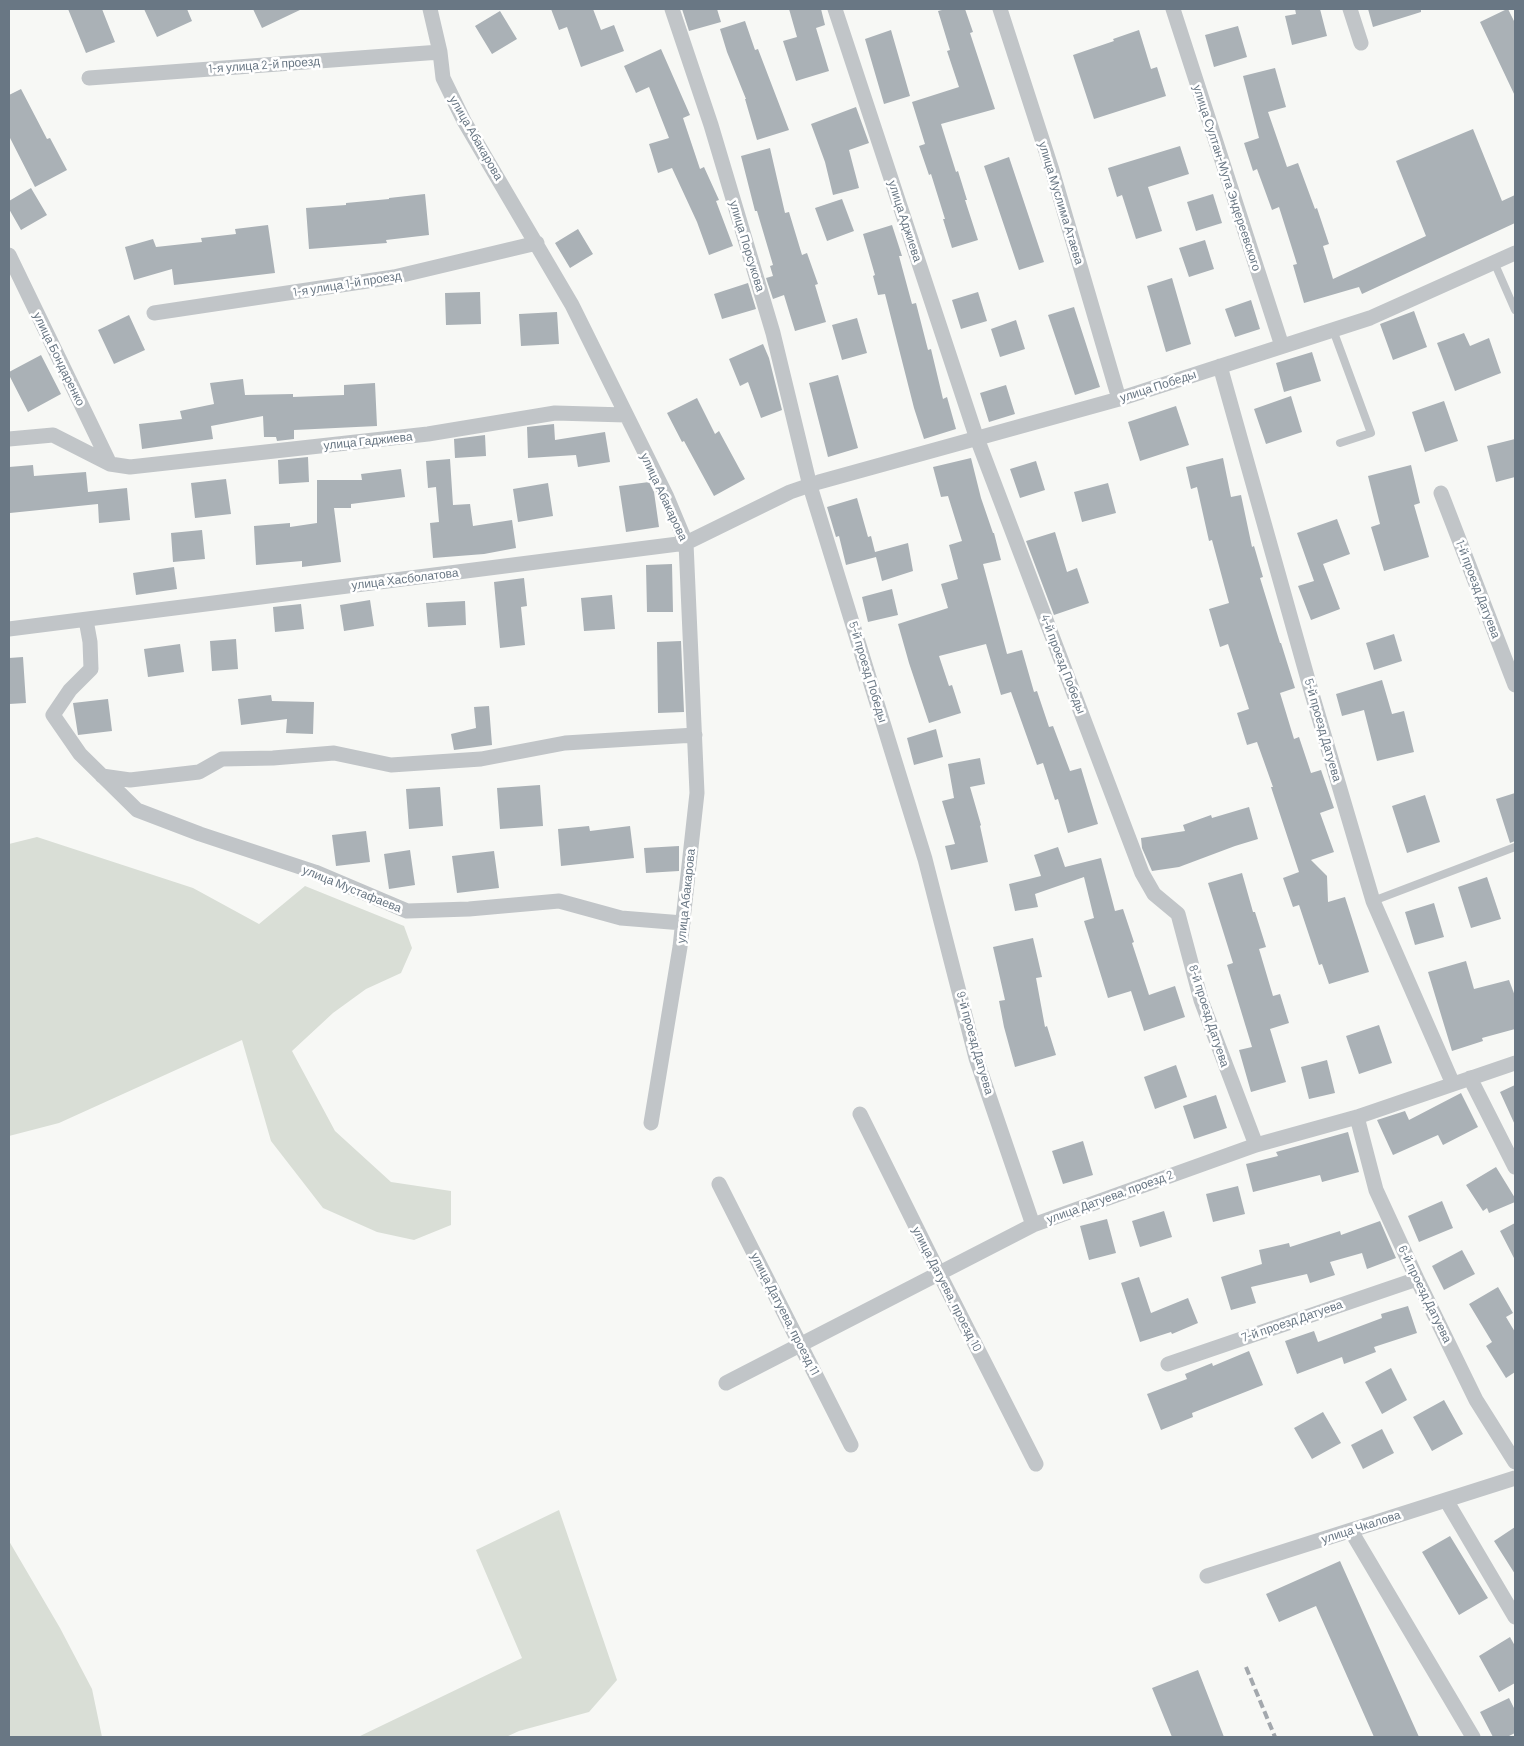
<!DOCTYPE html>
<meta charset="utf-8">
<style>
body{margin:0}
#map{position:relative;width:1524px;height:1746px;overflow:hidden;background:#f7f8f5;font-family:Barlow,sans-serif}
canvas{display:block}
.frame{position:absolute;inset:0;border:10px solid #697784;pointer-events:none}
</style>
<div id="map">
<canvas width="1524" height="1746"></canvas>
<div class="frame"></div>
</div>
<script>
const g = document.querySelector('canvas').getContext('2d');
g.lineJoin = 'round';
function paint(path, color) {
  g.fillStyle = color;
  g.fill(path, 'evenodd');
}
function toPath(rows) {
  const path = new Path2D();
  for (const r of rows) {
    path.moveTo(r[0], r[1]);
    for (let i = 2; i < r.length; i += 2) path.lineTo(r[i], r[i + 1]);
  }
  return path;
}
function strokePath(path, color, width, dash) {
  g.strokeStyle = color;
  g.lineWidth = width;
  g.lineCap = dash ? 'butt' : 'round';
  g.setLineDash(dash || []);
  g.stroke(path);
}
function label(font, color, halo, rows, align = 'center') {
  g.font = font + ' Barlow,sans-serif';
  g.lineWidth = 5;
  g.setLineDash([]);
  g.textBaseline = 'middle';
  g.strokeStyle = halo;
  g.fillStyle = color;
  for (const [text, x, y, turn = 0] of rows) {
    g.save();
    g.translate(x, y);
    g.rotate((+turn || 0) * Math.PI / 180);
    g.textAlign = isNaN(turn) ? turn : align;
    if (halo) g.strokeText(text, 0, 0);
    g.fillText(text, 0, 0);
    g.restore();
  }
}
paint(toPath([
 [37,837,193,888,259,924,305,886,404,926,412,948,401,973,366,989,333,1013,292,1051,335,1131,391,1182,451,1191,451,1225,414,1240,377,1232,323,1208,271,1141,242,1040,59,1123,9,1136,9,844],
 [559,1510,617,1680,589,1712,519,1731,506,1737,358,1737,522,1658,476,1550],
 [9,1541,60,1628,92,1689,102,1737,9,1737]
]), '#d9ded6');
paint(toPath([
 [68,9,102,9,115,42,86,53],
 [144,9,187,9,192,21,157,37],
 [253,9,302,9,262,28],
 [551,9,593,9,601,30,614,25,624,51,581,67,567,27,559,30],
 [682,9,717,9,721,22,689,31],
 [789,9,821,9,825,25,816,28,829,71,796,81,783,41,797,37],
 [946,9,965,9,973,32,970,33,995,109,941,124,956,172,958,171,967,200,965,200,978,240,952,248,943,219,945,219,931,174,929,175,919,146,925,144,912,102,959,87,947,51,950,50,938,11],
 [1295,9,1320,9,1327,36,1292,45,1285,16,1296,14],
 [1368,9,1421,9,1421,12,1373,27],
 [1507,9,1508,9,1515,23,1515,96,1480,22],
 [500,11,517,39,492,54,475,26],
 [745,21,755,50,758,49,789,130,757,140,745,99,746,99,727,52,720,29],
 [1238,26,1247,57,1214,67,1205,35],
 [891,30,910,96,884,104,865,39],
 [1139,30,1151,69,1157,67,1166,96,1094,119,1073,55,1114,41,1113,39],
 [661,49,690,115,683,118,700,169,704,167,719,200,716,201,733,246,709,255,697,222,672,168,658,173,649,144,669,138,649,87,636,93,624,66],
 [1275,68,1286,107,1268,112,1287,167,1298,163,1315,209,1317,208,1329,244,1323,246,1333,279,1426,236,1396,161,1473,129,1502,201,1515,195,1515,223,1362,294,1359,287,1304,303,1293,265,1297,264,1279,207,1272,210,1257,169,1253,171,1244,143,1259,138,1243,76],
 [21,89,47,139,50,138,67,170,35,187,9,136,9,95],
 [856,107,869,143,849,150,859,188,833,195,825,162,811,124],
 [1180,146,1189,174,1148,187,1162,231,1136,239,1122,195,1117,197,1108,168],
 [770,148,785,213,789,212,802,255,807,253,818,284,815,285,826,322,795,331,784,295,773,299,766,278,773,276,770,266,773,265,757,211,755,211,741,156],
 [1009,157,1044,262,1019,270,984,166],
 [31,188,47,215,21,230,9,209,9,201],
 [425,194,429,235,386,240,387,243,309,249,306,208,346,205,346,203,389,199,389,198],
 [1213,194,1222,223,1196,231,1187,202],
 [842,199,854,231,827,241,815,208],
 [268,225,275,273,174,285,172,269,134,280,125,247,153,239,156,247,202,242,201,238,236,234,235,229],
 [892,225,902,256,899,256,912,304,916,303,928,350,931,349,943,399,947,397,956,429,924,439,914,408,885,294,878,295,873,276,875,275,863,234],
 [578,229,593,254,570,268,555,243],
 [1205,240,1214,269,1189,277,1179,248],
 [1172,278,1191,344,1166,352,1147,286],
 [748,283,756,309,722,319,714,294],
 [480,292,481,324,446,325,445,293],
 [978,292,987,321,961,329,952,300],
 [1251,300,1260,329,1235,337,1225,309],
 [1074,307,1100,387,1075,395,1048,315],
 [1414,311,1427,347,1393,360,1380,324],
 [557,312,559,344,521,346,519,314],
 [129,315,145,350,114,364,98,330],
 [857,318,867,353,842,360,832,325],
 [1016,320,1025,349,1000,357,991,329],
 [1464,333,1470,346,1489,338,1501,373,1455,391,1437,343],
 [763,344,769,358,782,410,761,418,748,382,740,386,729,359],
 [1312,352,1321,381,1284,392,1276,363],
 [41,355,61,394,28,412,9,375,9,372],
 [838,375,858,448,828,457,809,383],
 [243,379,245,395,293,394,293,397,344,395,344,385,375,383,377,426,294,430,294,439,277,441,276,437,264,437,263,416,211,426,213,439,142,449,139,424,182,419,180,411,214,404,210,383],
 [1006,385,1015,414,989,422,980,393],
 [1291,396,1302,432,1266,444,1254,409],
 [697,398,715,434,719,431,745,479,714,496,684,441,682,442,667,413],
 [1444,401,1458,441,1425,452,1412,412],
 [1176,406,1189,445,1140,461,1128,422],
 [554,424,555,440,605,432,610,462,578,467,576,455,528,458,527,427],
 [485,435,486,456,455,458,454,439],
 [1515,439,1515,477,1496,482,1487,446],
 [308,457,309,482,279,484,278,460],
 [971,458,981,498,993,533,994,533,1001,560,983,564,1007,654,1022,650,1034,692,1037,691,1049,727,1053,726,1070,771,1081,768,1098,824,1068,833,1058,799,1055,800,1043,763,1037,765,1011,692,1001,695,986,644,939,656,949,686,952,685,961,713,929,723,909,663,898,624,948,608,941,584,958,579,949,545,962,541,948,496,941,497,933,467],
 [1223,458,1231,497,1241,495,1252,547,1254,546,1263,577,1260,578,1280,643,1281,643,1295,688,1280,693,1294,739,1299,737,1311,773,1321,770,1334,808,1320,813,1334,852,1311,860,1327,876,1328,902,1345,897,1369,972,1329,984,1322,964,1319,965,1299,905,1293,907,1283,878,1299,872,1271,787,1273,787,1257,742,1247,745,1237,713,1249,709,1228,644,1220,647,1209,609,1229,603,1212,540,1209,541,1197,487,1191,489,1186,467],
 [450,459,453,505,470,504,473,526,512,520,516,548,484,554,433,558,430,523,439,522,436,487,428,488,426,461],
 [1036,461,1045,490,1020,498,1010,469],
 [33,465,34,476,86,472,88,492,127,488,130,520,99,523,98,504,10,513,9,467],
 [1411,465,1420,503,1414,505,1429,557,1384,571,1371,527,1380,524,1368,476],
 [401,469,405,497,351,504,351,508,334,508,341,562,302,567,302,561,256,565,254,526,290,523,290,527,317,523,317,480,362,480,361,474],
 [226,479,231,514,195,518,191,483],
 [649,482,654,492,659,527,626,532,619,486],
 [548,483,553,516,518,522,513,489],
 [1108,483,1116,513,1082,522,1074,492],
 [857,498,868,537,871,536,875,552,908,543,913,571,882,581,876,557,846,565,839,536,836,537,827,507],
 [1337,519,1350,554,1323,564,1340,609,1311,620,1298,586,1314,581,1297,533],
 [202,530,205,559,173,562,171,533],
 [1055,532,1067,572,1077,568,1089,603,1054,615,1026,541],
 [672,564,673,612,647,612,646,565],
 [174,567,177,589,136,595,133,573],
 [524,578,527,606,521,607,525,645,500,648,494,582],
 [892,589,898,615,868,622,862,597],
 [612,595,615,629,584,631,581,598],
 [370,600,374,626,344,631,340,605],
 [465,601,466,625,428,627,426,603],
 [301,604,304,629,275,632,273,607],
 [1394,634,1402,661,1374,670,1366,643],
 [236,639,238,669,212,671,210,641],
 [681,641,684,712,658,713,657,642],
 [180,644,184,672,148,677,144,649],
 [23,657,26,703,9,704,9,658],
 [1382,680,1392,714,1404,711,1414,752,1377,761,1364,710,1342,716,1336,694],
 [271,695,272,701,314,702,313,734,286,733,287,719,241,725,238,699],
 [108,699,112,731,78,735,73,703],
 [489,706,492,745,454,750,451,734,476,728,474,707],
 [936,729,943,757,914,765,907,738],
 [980,758,985,784,970,787,981,825,980,826,988,862,951,870,945,846,955,844,942,801,954,798,948,764],
 [540,785,543,826,500,829,497,788],
 [440,787,443,826,409,829,406,789],
 [1515,793,1515,841,1510,843,1496,799],
 [1425,795,1440,842,1407,853,1392,806],
 [1249,807,1258,839,1235,846,1179,867,1152,871,1142,848,1141,838,1185,831,1183,825,1211,815,1212,818],
 [589,826,590,831,630,826,634,858,561,866,558,829],
 [366,831,370,862,336,866,332,835],
 [679,846,679,871,646,873,644,848],
 [1058,847,1065,867,1101,858,1115,911,1123,909,1134,942,1132,943,1149,995,1175,986,1185,1017,1144,1031,1131,991,1108,998,1084,921,1094,918,1084,877,1035,894,1038,907,1015,911,1009,884,1041,876,1034,855],
 [410,850,415,885,389,889,384,854],
 [494,851,499,888,457,893,452,856],
 [1242,873,1253,912,1255,912,1266,947,1259,949,1273,996,1280,994,1289,1023,1270,1029,1286,1082,1251,1092,1239,1050,1252,1047,1227,965,1233,963,1208,883],
 [1487,877,1501,919,1471,928,1458,887],
 [1434,903,1444,937,1415,945,1405,912],
 [1033,938,1042,977,1036,978,1045,1027,1047,1026,1056,1055,1015,1067,1004,1027,999,1001,1005,1000,993,947],
 [1466,961,1474,989,1509,980,1515,996,1515,1029,1482,1038,1483,1041,1452,1051,1428,972],
 [1379,1025,1392,1063,1359,1074,1346,1036],
 [1327,1060,1335,1093,1309,1099,1301,1067],
 [1176,1065,1187,1097,1155,1109,1144,1077],
 [1515,1085,1515,1125,1500,1092],
 [1461,1093,1478,1127,1443,1145,1438,1135,1393,1155,1377,1120,1405,1111,1409,1120],
 [1216,1095,1227,1128,1194,1139,1183,1106],
 [1348,1132,1359,1172,1322,1182,1320,1175,1253,1192,1246,1164,1278,1156,1276,1152],
 [1083,1141,1093,1175,1063,1184,1052,1151],
 [1496,1167,1515,1198,1515,1202,1489,1213,1487,1208,1483,1211,1466,1185],
 [1238,1186,1245,1214,1213,1222,1206,1194],
 [1442,1201,1453,1228,1419,1242,1408,1216],
 [1164,1211,1172,1237,1140,1247,1132,1221],
 [1107,1219,1116,1253,1089,1260,1080,1226],
 [1380,1221,1396,1258,1367,1269,1362,1253,1330,1262,1335,1275,1310,1283,1307,1274,1251,1287,1256,1303,1231,1310,1221,1277,1262,1264,1259,1250,1289,1243,1290,1247,1340,1231,1341,1235],
 [1515,1223,1515,1260,1500,1231],
 [1462,1250,1475,1274,1444,1290,1432,1266],
 [1139,1277,1151,1313,1188,1298,1198,1323,1172,1334,1171,1332,1140,1342,1121,1283],
 [1498,1287,1513,1313,1506,1317,1515,1332,1515,1372,1506,1378,1486,1346,1492,1342,1469,1304],
 [1408,1306,1417,1333,1374,1347,1376,1352,1344,1364,1342,1357,1297,1374,1285,1341,1314,1331,1318,1342,1382,1318,1381,1314],
 [1249,1351,1263,1385,1192,1413,1193,1417,1161,1430,1147,1394,1187,1379,1185,1374,1212,1363,1213,1366],
 [1391,1368,1407,1400,1382,1414,1365,1382],
 [1444,1400,1463,1434,1432,1451,1413,1417],
 [1323,1412,1341,1443,1312,1459,1294,1428],
 [1382,1429,1394,1453,1363,1469,1351,1445],
 [1515,1527,1515,1574,1494,1541],
 [1450,1536,1488,1598,1459,1615,1422,1552],
 [1340,1561,1419,1737,1374,1737,1316,1606,1279,1622,1266,1594],
 [1510,1637,1515,1646,1515,1683,1499,1692,1479,1656],
 [1198,1670,1224,1737,1172,1737,1152,1688],
 [1509,1698,1515,1710,1515,1733,1507,1737,1493,1737,1480,1712]
]), '#aab1b6');
strokePath(toPath([
 [1494,262,1515,310],
 [1333,330,1371,433,1340,443],
 [1373,901,1515,847]
]), '#c1c5c8', 8);
strokePath(toPath([
 [430,9,440,52,443,78,464,121,572,305,666,495,686,543,697,793,680,947,651,1123],
 [672,9,711,125,773,333,810,486,925,859,976,1058,1033,1225],
 [835,9,975,433,1142,873,1154,894,1178,914,1201,1000,1256,1145],
 [1000,9,1052,170,1119,399],
 [1173,9,1282,346],
 [1350,9,1361,43],
 [89,78,440,52],
 [9,255,110,464],
 [154,313,394,277,537,243],
 [1220,366,1312,694,1373,901,1453,1084],
 [9,439,53,435,110,464,130,467,428,434,555,413,626,415],
 [1441,493,1515,685],
 [86,620,90,642,91,669,70,690,53,715,80,754,137,810,200,834,315,872,407,911,469,909,559,901,621,918,683,923],
 [9,629,686,543,790,492,819,482,1119,399,1370,318,1515,253],
 [102,776,130,780,199,772,222,759,273,758,334,753,391,765,481,759,565,743,695,735],
 [1470,1078,1515,1167],
 [860,1114,939,1273,1036,1464],
 [1357,1117,1376,1190,1417,1279,1476,1400,1515,1462],
 [719,1184,851,1445],
 [1168,1364,1417,1279],
 [726,1383,1033,1225,1256,1145,1357,1117,1515,1063],
 [1446,1500,1515,1617],
 [1351,1531,1473,1737],
 [1207,1576,1515,1478]
]), '#c1c5c8', 15);
strokePath(toPath([
 [1246,1667,1275,1737]
]), '#a3a8ad', 4, [8, 4]);
label('12px', '#697784', '#fff', [
 ["1-я улица 2-й проезд",264,65,-4],
 ["улица Абакарова",476,138,60],
 ["улица Султан-Мута Эндереевского",1227,178,72],
 ["улица Муслима Атаева",1061,203,73],
 ["улица Аджиева",905,221,72],
 ["улица Порсукова",747,246,73],
 ["1-я улица 1-й проезд",347,284,-9],
 ["улица Бондаренко",59,359,64],
 ["улица Победы",1158,386,-18],
 ["улица Гаджиева",368,441,-6],
 ["улица Абакарова",664,497,65],
 ["улица Хасболатова",405,579,-7],
 ["1-й проезд Датуева",1478,589,69],
 ["4-й проезд Победы",1063,664,69],
 ["5-й проезд Победы",868,672,73],
 ["5-й проезд Датуева",1323,730,74],
 ["улица Мустафаева",352,889,22],
 ["улица Абакарова",686,896,-84],
 ["8-й проезд Датуева",1209,1016,72],
 ["9-й проезд Датуева",975,1043,74],
 ["улица Датуева, проезд 2",1110,1197,-20],
 ["улица Датуева, проезд 10",947,1289,63],
 ["6-й проезд Датуева",1425,1294,64],
 ["улица Датуева, проезд 11",785,1314,63],
 ["7-й проезд Датуева",1292,1321,-19],
 ["улица Чкалова",1361,1527,-18]
]);
</script>
